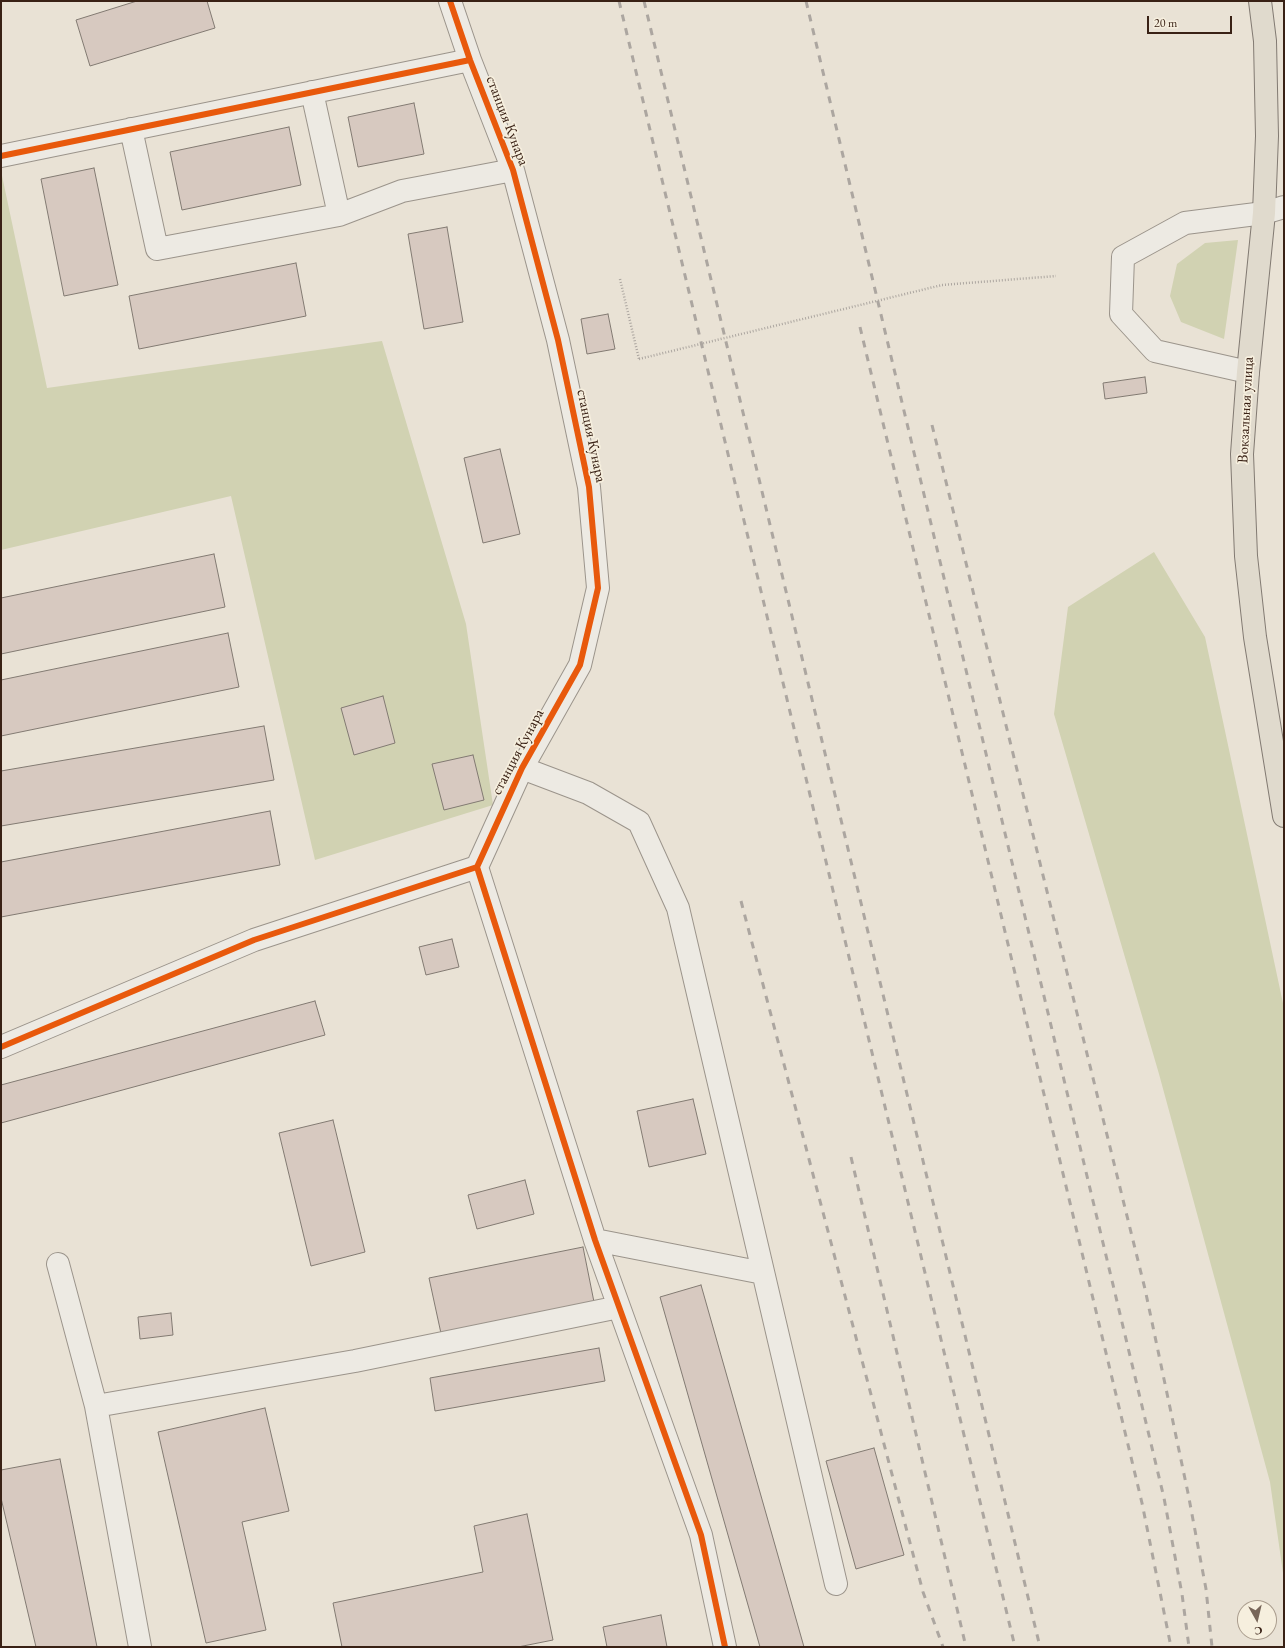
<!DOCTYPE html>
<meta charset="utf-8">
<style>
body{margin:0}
#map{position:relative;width:1285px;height:1648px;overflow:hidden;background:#e9e2d5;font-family:"EB Garamond",serif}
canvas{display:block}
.frame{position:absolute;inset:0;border:2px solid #392115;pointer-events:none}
.north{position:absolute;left:1237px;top:1600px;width:40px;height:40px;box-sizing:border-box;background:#f6efde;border:1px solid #aa9d8e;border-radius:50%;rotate:172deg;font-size:11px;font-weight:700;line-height:16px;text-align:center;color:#392115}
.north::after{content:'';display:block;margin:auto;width:14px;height:18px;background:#776558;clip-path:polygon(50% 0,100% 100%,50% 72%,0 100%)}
.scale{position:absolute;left:1147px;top:16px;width:85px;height:18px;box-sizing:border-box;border:2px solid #392115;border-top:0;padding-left:5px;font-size:12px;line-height:14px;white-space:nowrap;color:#392115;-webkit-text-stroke:3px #f6efde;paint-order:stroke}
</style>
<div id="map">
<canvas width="1285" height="1648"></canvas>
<div class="frame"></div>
<div class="north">С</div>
<div class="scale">20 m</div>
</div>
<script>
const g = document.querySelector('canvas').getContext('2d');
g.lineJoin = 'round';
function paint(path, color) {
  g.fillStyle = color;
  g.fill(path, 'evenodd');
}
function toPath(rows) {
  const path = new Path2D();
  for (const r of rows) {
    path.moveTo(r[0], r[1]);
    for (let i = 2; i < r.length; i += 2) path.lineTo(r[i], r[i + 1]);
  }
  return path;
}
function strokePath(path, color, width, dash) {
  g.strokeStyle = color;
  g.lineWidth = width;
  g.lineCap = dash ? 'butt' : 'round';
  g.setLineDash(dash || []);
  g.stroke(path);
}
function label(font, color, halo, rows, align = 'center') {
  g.font = font + ' "EB Garamond",serif';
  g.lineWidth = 3.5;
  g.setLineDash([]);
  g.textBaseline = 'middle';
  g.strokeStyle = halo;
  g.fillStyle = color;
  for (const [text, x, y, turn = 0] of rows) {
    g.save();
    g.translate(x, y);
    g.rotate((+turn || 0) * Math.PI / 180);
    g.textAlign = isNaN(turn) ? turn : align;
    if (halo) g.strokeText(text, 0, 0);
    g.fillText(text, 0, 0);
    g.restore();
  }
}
paint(toPath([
 [1,171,47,388,382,341,466,624,493,805,315,860,231,496,1,550],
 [1238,240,1224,339,1181,322,1170,296,1177,264,1205,243],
 [1154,552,1205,637,1284,1008,1284,1580,1270,1482,1159,1074,1054,714,1068,607]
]), '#d1d2b2');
const building = toPath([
 [137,1,207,1,215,28,90,66,76,20,137,1],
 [414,103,424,154,358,167,348,117,414,103],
 [289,127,301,185,182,210,170,152,289,127],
 [94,168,118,285,64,296,41,179,94,168],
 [447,227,463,322,424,329,408,234,447,227],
 [296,263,306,316,139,349,129,296,296,263],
 [608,314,615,349,587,354,581,319,608,314],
 [1145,377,1147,393,1105,399,1103,383,1145,377],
 [500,449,520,534,483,543,464,458,500,449],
 [214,554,225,607,1,654,1,598,214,554],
 [228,633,239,687,1,736,1,680,228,633],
 [383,696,395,743,354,755,341,708,383,696],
 [264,726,274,780,1,826,1,771,264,726],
 [473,755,484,800,444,810,432,764,473,755],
 [270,811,280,865,1,917,1,862,270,811],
 [452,939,459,967,426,975,419,947,452,939],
 [315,1001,325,1035,1,1123,1,1085,315,1001],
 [693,1099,706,1154,649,1167,637,1111,693,1099],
 [333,1120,365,1252,311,1266,279,1133,333,1120],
 [525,1180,534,1214,477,1229,468,1195,525,1180],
 [583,1247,595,1307,442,1338,429,1278,583,1247],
 [701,1285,804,1647,760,1647,660,1297,701,1285],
 [171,1313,173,1335,140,1339,138,1317,171,1313],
 [599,1348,605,1381,435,1411,430,1378,599,1348],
 [265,1408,289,1511,242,1522,266,1630,206,1643,158,1432,265,1408],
 [874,1448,904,1555,856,1569,826,1461,874,1448],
 [60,1459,97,1647,36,1647,1,1498,1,1470,60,1459],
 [527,1514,553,1640,518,1647,342,1647,333,1603,483,1572,474,1526,527,1514],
 [661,1615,667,1647,607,1647,603,1627,661,1615]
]);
paint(building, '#d7c9c0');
strokePath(building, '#827a72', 1);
const minor = toPath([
 [450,1,470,60,513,170,558,340,589,487,598,588,580,665,522,768,477,867],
 [131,129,157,249,339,215,312,92],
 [1,156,470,60],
 [339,215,402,191,513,170],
 [1248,372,1155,351,1121,314,1123,257,1185,223,1264,213,1284,207],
 [522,768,588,793,639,822,678,908,836,1584],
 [477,867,595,1240,701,1535,725,1647],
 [1,1047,254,940,477,867],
 [595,1240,763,1273],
 [58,1264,96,1406,140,1647],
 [96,1406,355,1361,619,1307]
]);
const major = toPath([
 [1260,1,1265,41,1267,136,1264,213,1248,372,1242,454,1246,556,1255,637,1284,816]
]);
strokePath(minor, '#9b948b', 24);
strokePath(major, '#827a72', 24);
strokePath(toPath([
 [620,279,639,359],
 [942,285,1056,276]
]), '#aca6a0', 2.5, [1, 2]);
strokePath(minor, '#edeae3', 22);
strokePath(major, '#e0dacd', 22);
strokePath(toPath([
 [619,1,1015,1647],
 [644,1,1040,1647],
 [806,1,1164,1498,1182,1594,1189,1647],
 [860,327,1142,1503,1171,1647],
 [932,425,1145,1289,1188,1493,1206,1589,1212,1647],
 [741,901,923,1592,943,1647],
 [851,1157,966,1647]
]), '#aca6a0', 3, [7, 7]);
strokePath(toPath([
 [639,359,942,285]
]), '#aca6a0', 2.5, [1, 2]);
strokePath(toPath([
 [450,1,470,60,513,170,558,340,589,487,598,588,580,665,522,768,477,867],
 [1,156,470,60],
 [477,867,595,1240,701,1535,725,1647],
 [1,1047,254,940,477,867]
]), '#e8590c', 6);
label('15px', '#392115', '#f6efde', [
 ["станция Кунара",507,121,69],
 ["Вокзальная улица",1246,410,-87],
 ["станция Кунара",591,436,78],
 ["станция Кунара",518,752,-62]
]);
</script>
